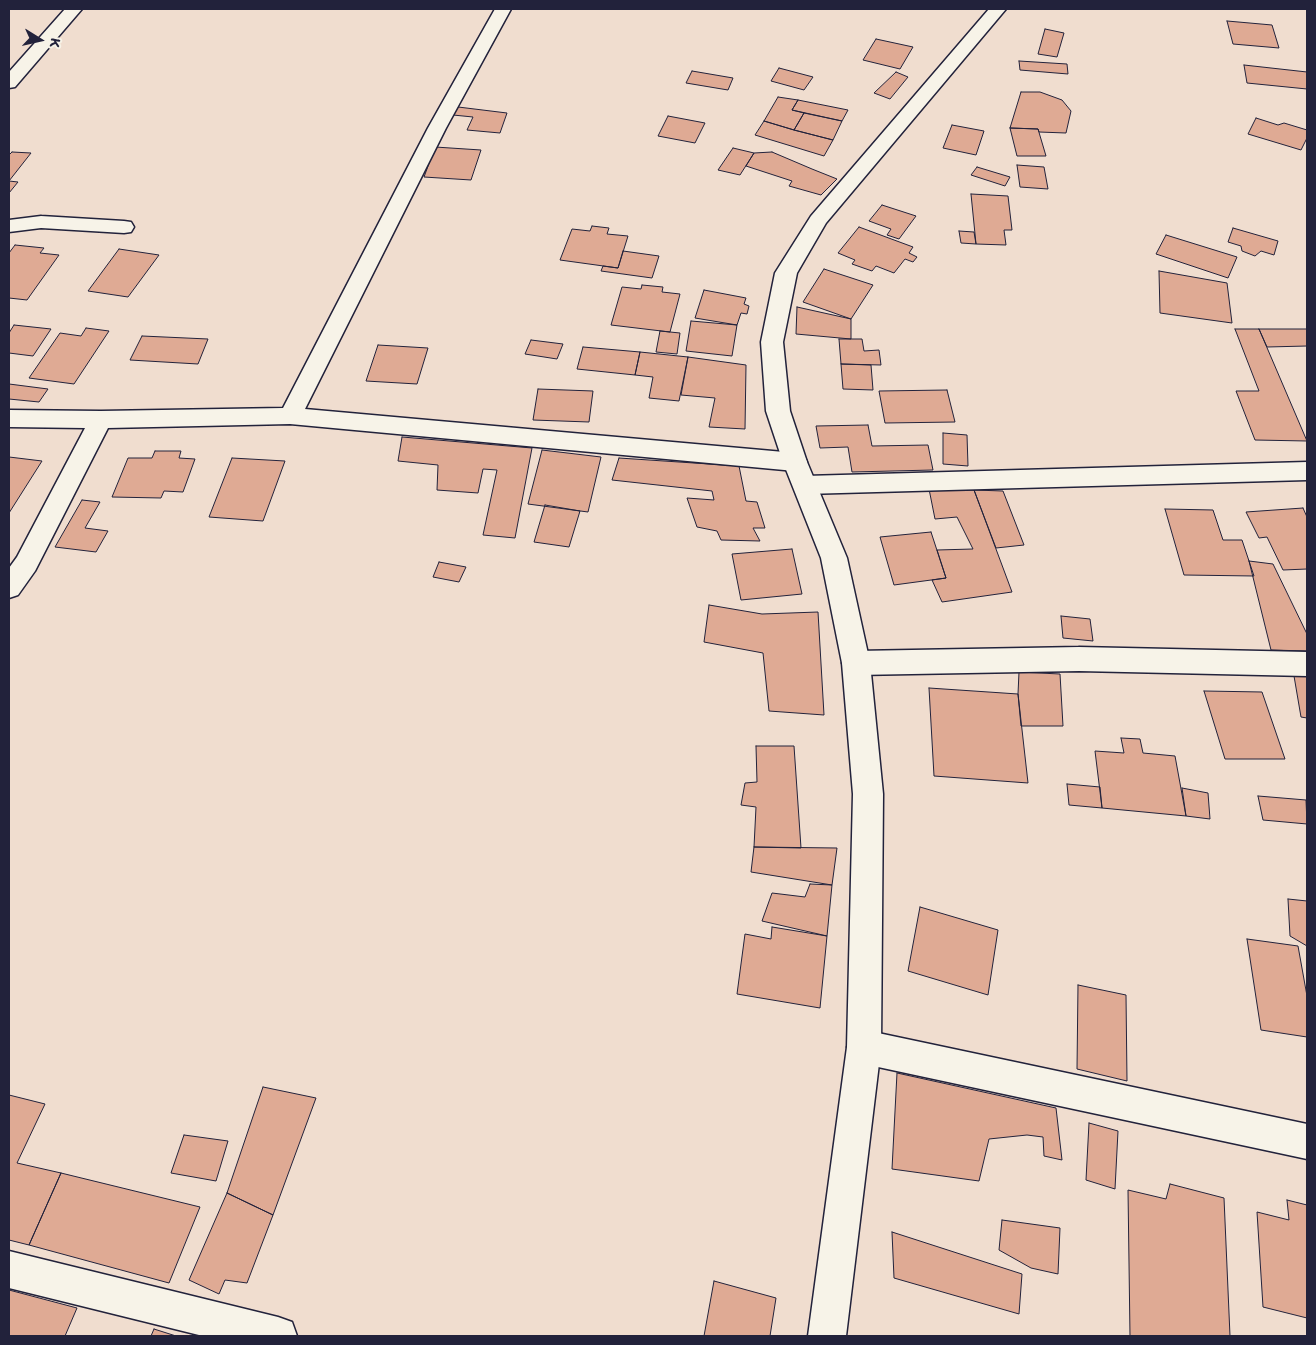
<!DOCTYPE html>
<style>
body{margin:0}
#map{position:relative;width:1316px;height:1345px;overflow:hidden;background:#f0ddcf;font-family:Itim,sans-serif}
canvas{display:block}
.frame{position:absolute;inset:0;border:10px solid #22223b;pointer-events:none}
.north{position:absolute;left:15px;top:15px;width:50px;height:50px;-webkit-text-stroke:4px #f7f3e8;paint-order:stroke;rotate:100deg;font-size:14px;font-weight:700;line-height:20px;text-align:center;color:#22223b}
.north::after{content:'';display:block;margin:auto;width:18px;height:22px;background:#22223b;clip-path:polygon(50% 0,100% 100%,50% 72%,0 100%)}
</style>
<div id="map">
<canvas width="1316" height="1345"></canvas>
<div class="frame"></div>
<div class="north">K</div>
</div>
<script>
const g = document.querySelector('canvas').getContext('2d');
g.lineJoin = 'round';
function paint(path, color) {
  g.fillStyle = color;
  g.fill(path, 'evenodd');
}
function toPath(rows) {
  const path = new Path2D();
  for (const r of rows) {
    path.moveTo(r[0], r[1]);
    for (let i = 2; i < r.length; i += 2) path.lineTo(r[i], r[i + 1]);
  }
  return path;
}
function strokePath(path, color, width, dash) {
  g.strokeStyle = color;
  g.lineWidth = width;
  g.lineCap = dash ? 'butt' : 'round';
  g.setLineDash(dash || []);
  g.stroke(path);
}
const building = toPath([
 [1227,21,1272,25,1279,48,1233,44,1227,21],
 [1045,29,1064,33,1057,57,1038,54,1045,29],
 [876,39,913,47,900,69,863,60,876,39],
 [1019,61,1067,64,1068,74,1020,70,1019,61],
 [1244,65,1307,72,1307,89,1247,83,1244,65],
 [779,68,813,77,804,90,771,81,779,68],
 [692,71,733,78,728,90,686,83,692,71],
 [896,72,908,77,890,99,874,93,896,72],
 [1021,92,1040,92,1062,100,1071,111,1066,133,1039,132,1038,129,1010,128,1021,92],
 [778,97,798,100,792,110,804,113,794,130,764,121,778,97],
 [798,100,848,110,842,121,792,110,798,100],
 [458,107,507,113,500,133,467,130,473,117,453,115,458,107],
 [804,113,842,121,833,140,794,130,804,113],
 [668,116,705,123,695,143,658,136,668,116],
 [1256,118,1278,125,1284,123,1307,130,1307,138,1301,150,1248,134,1256,118],
 [764,121,794,130,833,140,824,156,755,135,764,121],
 [952,125,984,131,976,155,943,148,952,125],
 [1010,128,1038,129,1046,156,1017,156,1010,128],
 [435,147,481,150,471,180,424,177,435,147],
 [733,148,754,153,740,175,718,170,733,148],
 [12,152,31,153,9,181,18,182,9,193,9,155,12,152],
 [772,152,812,169,837,179,821,195,789,186,792,181,746,166,754,153,772,152],
 [1017,165,1044,167,1048,189,1020,187,1017,165],
 [977,167,1010,177,1005,186,971,175,977,167],
 [971,194,1008,196,1012,230,1004,230,1006,245,976,244,971,194],
 [882,205,916,216,899,239,887,235,891,229,869,221,882,205],
 [592,226,609,228,607,234,628,236,618,268,560,260,572,229,590,231,592,226],
 [859,227,913,247,909,253,917,257,913,262,905,259,894,273,876,266,872,271,852,264,855,260,838,253,859,227],
 [1233,228,1278,241,1274,255,1261,251,1255,256,1242,251,1241,246,1228,242,1233,228],
 [959,231,974,232,976,244,961,243,959,231],
 [1166,235,1237,257,1228,278,1156,254,1166,235],
 [15,245,44,248,40,253,59,255,27,300,9,298,9,253,15,245],
 [119,249,159,255,128,297,88,291,119,249],
 [623,251,659,256,652,278,601,271,603,266,618,268,623,251],
 [824,269,873,285,851,319,803,302,824,269],
 [1159,271,1227,283,1232,323,1160,313,1159,271],
 [642,285,663,287,662,292,680,294,670,332,611,325,622,287,641,289,642,285],
 [704,290,746,298,744,304,749,306,747,314,741,313,737,325,695,318,704,290],
 [797,307,851,319,851,339,796,334,797,307],
 [691,321,737,325,732,356,686,351,691,321],
 [14,325,51,329,33,356,9,353,9,333,14,325],
 [86,328,109,331,74,384,29,378,60,333,81,336,86,328],
 [1235,329,1259,329,1307,441,1255,440,1236,391,1259,391,1235,329],
 [1259,329,1307,329,1307,346,1267,347,1259,329],
 [660,331,680,333,677,354,656,352,660,331],
 [142,336,208,339,198,364,130,360,142,336],
 [839,339,862,339,864,351,879,350,881,365,841,364,839,339],
 [531,340,563,344,557,359,525,354,531,340],
 [378,345,428,348,417,384,366,381,378,345],
 [583,347,640,352,635,375,577,369,583,347],
 [640,352,688,357,679,401,649,398,653,377,635,375,640,352],
 [688,357,746,365,745,429,709,427,715,398,681,395,688,357],
 [841,364,871,365,873,390,843,389,841,364],
 [9,384,48,389,39,402,9,399,9,384],
 [538,389,593,391,589,422,533,420,538,389],
 [947,390,955,422,885,423,879,391,947,390],
 [868,425,872,446,928,445,933,470,852,472,848,447,820,448,816,426,868,425],
 [943,433,967,435,968,466,943,464,943,433],
 [402,437,532,448,515,538,483,535,497,470,483,469,478,493,437,490,438,465,398,461,402,437],
 [542,450,601,457,588,512,528,504,542,450],
 [155,451,181,451,179,458,195,459,183,492,164,491,161,498,112,497,128,458,152,458,155,451],
 [9,457,42,461,9,513,9,457],
 [232,458,285,461,263,521,209,517,232,458],
 [619,458,739,466,746,501,757,502,765,528,753,528,760,541,721,540,717,531,697,527,687,498,714,500,712,491,612,480,619,458],
 [929,489,974,490,1012,592,942,602,932,580,946,578,937,550,973,549,957,517,935,519,929,489],
 [974,490,1003,491,1024,545,996,548,974,490],
 [82,500,100,502,85,528,108,531,96,552,55,547,82,500],
 [545,505,580,511,569,547,534,542,545,505],
 [1303,508,1307,517,1307,569,1283,570,1267,537,1259,538,1246,512,1303,508],
 [1165,509,1213,510,1223,540,1242,540,1254,576,1184,575,1165,509],
 [931,532,946,578,894,585,880,537,931,532],
 [792,549,802,594,741,600,732,554,792,549],
 [1249,561,1273,564,1307,634,1307,651,1271,650,1249,561],
 [439,562,466,567,459,582,433,577,439,562],
 [709,605,762,614,818,612,824,715,769,711,763,653,704,642,709,605],
 [1061,616,1090,619,1093,641,1063,638,1061,616],
 [1305,671,1307,671,1307,718,1301,717,1294,676,1305,671],
 [1019,672,1060,674,1063,726,1021,726,1018,694,1019,672],
 [929,688,1018,694,1028,783,934,776,929,688],
 [1204,691,1262,692,1285,759,1225,759,1204,691],
 [1121,738,1140,739,1143,753,1175,756,1186,816,1102,808,1095,751,1124,753,1121,738],
 [756,746,794,746,801,848,754,847,756,807,741,805,745,783,757,782,756,746],
 [1067,784,1100,787,1102,808,1069,805,1067,784],
 [1182,788,1208,793,1210,819,1186,816,1182,788],
 [1258,796,1306,800,1307,824,1263,820,1258,796],
 [754,847,837,848,832,885,751,872,754,847],
 [810,884,832,885,827,936,762,921,772,893,805,897,810,884],
 [1288,899,1307,901,1307,946,1290,936,1288,899],
 [920,907,998,930,988,995,908,971,920,907],
 [772,927,827,936,820,1008,737,994,745,934,771,939,772,927],
 [1247,939,1298,946,1307,996,1307,1037,1261,1030,1247,939],
 [1078,985,1126,995,1127,1081,1077,1069,1078,985],
 [897,1073,1056,1108,1062,1160,1044,1156,1043,1137,1027,1135,989,1139,979,1181,892,1169,897,1073],
 [263,1087,316,1098,273,1215,227,1193,263,1087],
 [9,1095,45,1104,17,1163,61,1173,29,1245,9,1240,9,1095],
 [1089,1123,1118,1131,1115,1189,1086,1180,1089,1123],
 [184,1135,228,1141,216,1181,171,1173,184,1135],
 [61,1173,200,1207,169,1283,29,1245,61,1173],
 [1170,1184,1224,1198,1230,1336,1130,1336,1128,1190,1166,1199,1170,1184],
 [227,1193,273,1215,247,1283,225,1280,219,1294,189,1280,227,1193],
 [1287,1200,1307,1205,1307,1318,1263,1307,1257,1212,1289,1220,1287,1200],
 [1002,1220,1060,1228,1058,1274,1031,1268,999,1250,1002,1220],
 [892,1232,1022,1274,1019,1314,894,1278,892,1232],
 [714,1281,776,1298,770,1336,704,1336,714,1281],
 [9,1290,77,1308,65,1336,9,1336,9,1290],
 [154,1329,176,1336,151,1336,154,1329]
]);
paint(building, '#dfaa94');
strokePath(building, '#22223b', 1);
const minor = toPath([
 [65,9,82,9,15,87,9,88,9,72,65,9],
 [495,9,511,9,446,128,305,409,795,453,804,456,807,462,804,468,795,471,290,424,108,428,35,571,18,595,9,598,9,568,17,557,85,428,9,427,9,410,101,411,283,408,428,128,495,9],
 [41,216,124,221,131,222,134,227,131,232,124,233,41,228,9,232,9,220,41,216],
 [1307,462,1307,480,805,494,796,492,793,485,796,478,805,476,1307,462],
 [1079,647,1307,652,1307,676,1079,671,856,675,846,671,842,663,846,655,856,651,1079,647],
 [864,1030,1307,1124,1307,1159,864,1064,852,1059,847,1047,852,1035,864,1030],
 [9,1251,278,1317,292,1322,297,1336,203,1336,9,1288,9,1251]
]);
const tertiary = toPath([
 [989,9,1006,9,826,223,797,273,783,342,790,411,807,462,847,558,870,663,883,794,881,1047,846,1336,808,1336,847,1047,853,794,842,663,821,558,783,462,766,411,761,342,775,273,811,216,989,9]
]);
strokePath(minor, '#22223b', 3);
strokePath(tertiary, '#22223b', 3);
paint(minor, '#f7f3e8');
paint(tertiary, '#f7f3e8');
</script>
